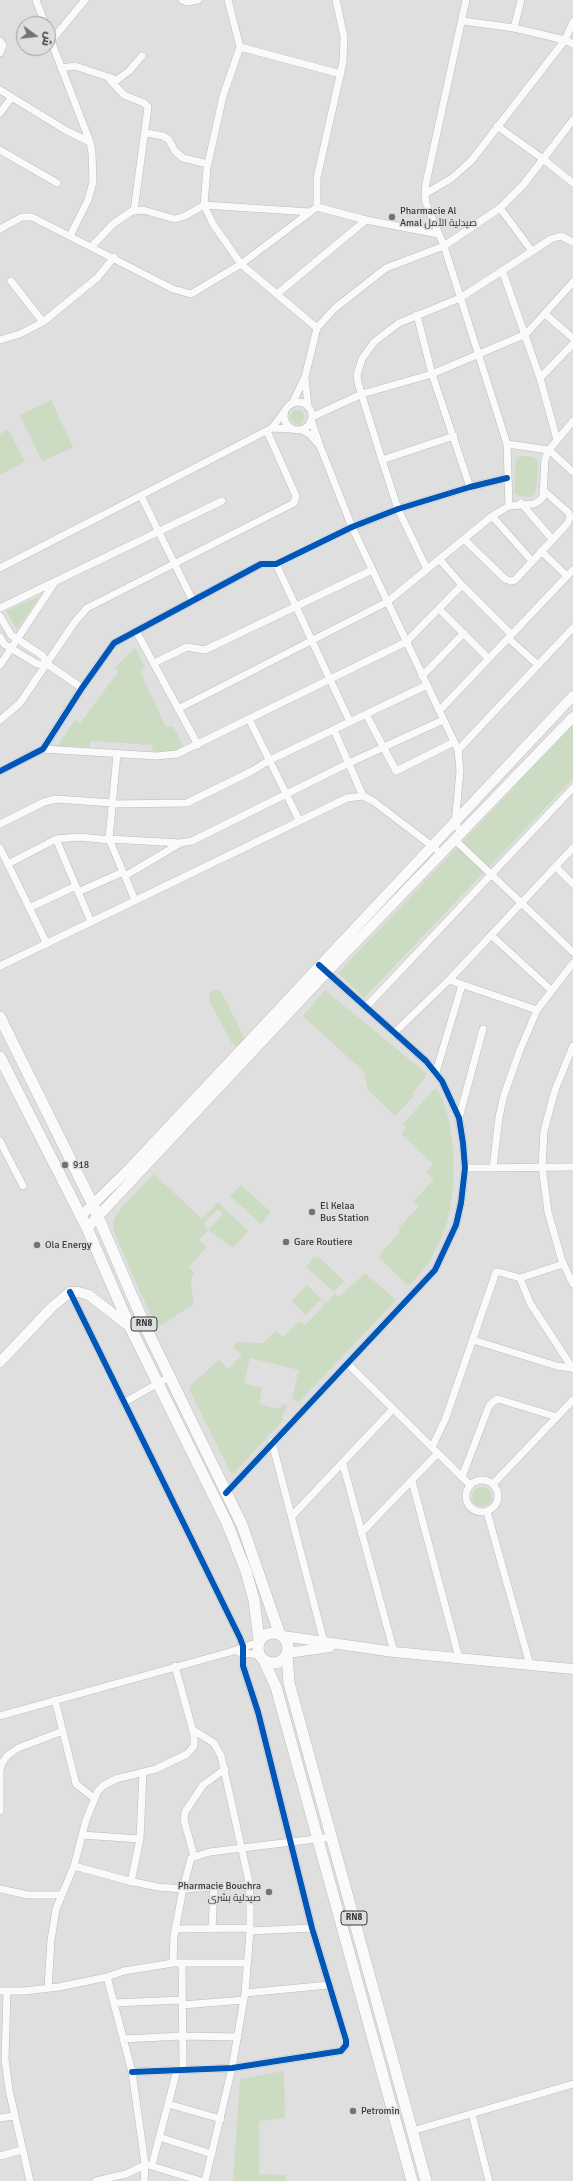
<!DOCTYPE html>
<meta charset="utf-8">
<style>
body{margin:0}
#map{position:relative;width:573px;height:2181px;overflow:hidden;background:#dfdfe0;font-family:Signika,Cairo,sans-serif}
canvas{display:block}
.north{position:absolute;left:16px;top:16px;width:40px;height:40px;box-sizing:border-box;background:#dedfe1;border:1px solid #9c9d9e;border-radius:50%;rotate:105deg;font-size:11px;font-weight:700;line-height:16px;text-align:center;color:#39393a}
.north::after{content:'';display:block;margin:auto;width:14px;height:18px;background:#737374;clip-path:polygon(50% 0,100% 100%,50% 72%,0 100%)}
</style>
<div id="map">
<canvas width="573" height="2181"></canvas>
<div class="north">ش</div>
</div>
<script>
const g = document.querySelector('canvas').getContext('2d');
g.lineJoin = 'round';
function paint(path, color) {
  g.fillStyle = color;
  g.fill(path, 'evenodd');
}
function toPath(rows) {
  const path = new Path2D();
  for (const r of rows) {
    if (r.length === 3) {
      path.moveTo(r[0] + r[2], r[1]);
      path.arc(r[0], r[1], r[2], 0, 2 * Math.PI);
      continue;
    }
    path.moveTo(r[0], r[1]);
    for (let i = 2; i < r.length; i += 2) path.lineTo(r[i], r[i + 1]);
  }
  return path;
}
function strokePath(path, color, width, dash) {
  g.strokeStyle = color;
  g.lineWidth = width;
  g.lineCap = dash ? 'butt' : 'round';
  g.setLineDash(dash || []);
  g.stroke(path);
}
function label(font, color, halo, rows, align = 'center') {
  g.font = font + ' Signika,Cairo,sans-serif';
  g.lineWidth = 3;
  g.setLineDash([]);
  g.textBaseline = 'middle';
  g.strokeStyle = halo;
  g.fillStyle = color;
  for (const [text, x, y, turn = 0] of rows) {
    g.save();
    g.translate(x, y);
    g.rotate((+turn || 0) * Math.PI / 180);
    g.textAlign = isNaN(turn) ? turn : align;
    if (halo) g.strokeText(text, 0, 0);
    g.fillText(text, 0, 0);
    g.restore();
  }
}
paint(toPath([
 [51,400,73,447,42,462,20,415],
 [297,417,7],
 [8,429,25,462,0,475,0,434],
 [520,456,534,457,538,462,536,492,532,497,518,496,514,492,516,459],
 [40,596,17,630,6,611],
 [135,648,145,667,140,671,166,727,173,726,184,748,173,753,152,751,153,745,90,741,90,747,57,746,75,720,80,723,118,672,115,667],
 [573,725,573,779,364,998,338,973],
 [217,989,222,993,243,1035,244,1040,240,1045,236,1046,231,1042,209,1000,211,991],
 [325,990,426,1073,426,1077,413,1093,415,1095,395,1116,368,1090,364,1072,303,1016],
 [434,1089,437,1089,443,1100,450,1125,454,1157,453,1191,447,1222,441,1239,428,1264,409,1286,379,1258,382,1254,381,1253,400,1232,398,1229,419,1206,414,1201,434,1179,426,1172,433,1164,401,1134,406,1128,403,1124],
 [154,1174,202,1219,218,1202,248,1231,233,1248,208,1230,199,1240,207,1247,189,1267,194,1272,191,1282,194,1304,158,1327,155,1325,114,1232,113,1225,114,1219,123,1206],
 [218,1209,223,1214,208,1230,203,1224],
 [241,1185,271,1212,261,1224,230,1196],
 [314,1257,317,1259,319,1257,344,1281,334,1292,306,1267],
 [365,1273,396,1300,299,1402,292,1399,299,1370,250,1358,244,1384,262,1388,259,1404,279,1409,284,1403,288,1406,281,1418,284,1419,234,1473,231,1473,189,1389,191,1385,219,1360,228,1369,242,1355,233,1347,236,1342,263,1343,275,1331,283,1337,299,1321,305,1325,325,1304,320,1300,306,1315,291,1301,307,1285,326,1303,335,1294,339,1297],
 [482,1497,10],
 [284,2071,285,2118,259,2121,259,2174,286,2175,286,2181,233,2181,240,2079]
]), '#ccdcc2');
const street = toPath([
 [36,0,45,24],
 [182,0,187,2,198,0],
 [228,0,240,47,223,96,207,168,204,205,213,224,241,264,317,328],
 [336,0,344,37,343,62,317,178,317,207,366,220,438,234],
 [466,0,426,183,425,194,426,203,444,246,507,444,509,506],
 [463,21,514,28,565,40,573,44],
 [514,28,521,0],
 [48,33,90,142,92,153,93,182,88,200,70,236],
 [0,41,3,45,0,53],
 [51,41,85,0],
 [240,47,341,74],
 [61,68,75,66,117,80,129,71,142,56],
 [110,80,124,95,144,103,148,107,134,211],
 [0,90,67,131,90,142],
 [0,113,12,97],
 [497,126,543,159,573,183],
 [146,133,163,136,169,140,175,151,183,158,208,164],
 [0,150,57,183],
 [425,194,452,178,471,161,565,40,573,22],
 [500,208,532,251],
 [0,229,22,217,32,217,173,289,191,294,241,264,317,207],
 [92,246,113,224,132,211,143,210,175,219,185,216,204,205,310,212],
 [502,270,540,378,557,440],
 [11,281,43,322],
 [277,294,366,220],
 [545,314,573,338],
 [417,315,432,374,470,487],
 [0,340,20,334,43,322,97,278,114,257],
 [305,377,308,407],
 [540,378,573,344],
 [298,416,14],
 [292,404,305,377,317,328,334,309,386,268,444,246,500,208,524,184,573,120],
 [284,412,272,428,291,429],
 [312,417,362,394,432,374,526,334,573,282],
 [573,421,549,450,573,472],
 [302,430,309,434,320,446,311,420],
 [320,446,352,527,458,750,460,771,455,824,462,833],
 [382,460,454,436],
 [141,496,193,601],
 [521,503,552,539],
 [492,516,532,561],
 [465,540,505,579,511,581,515,580,567,524,570,518,569,513,543,490],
 [541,551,567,576],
 [440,560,462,585,511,634],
 [276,564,350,722],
 [0,568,272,428],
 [427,569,398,509,382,460,358,383,357,375,362,359,374,342,399,323,460,298,551,239,561,236,573,242],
 [0,608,222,501],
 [439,609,488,658],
 [0,616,11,635,43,656,47,664],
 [136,631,198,745],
 [0,637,4,644,37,664,47,664,82,688],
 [508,638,538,665],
 [154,663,187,647,205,650,372,570],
 [0,665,55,582],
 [422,676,464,633],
 [178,709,387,602,492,516,509,506,534,504,539,501,543,497,545,459,549,450,507,444],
 [439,711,573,570],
 [366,714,396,771,454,742],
 [249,719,299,820],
 [0,720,20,703,74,623,87,608,294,503,296,496,267,431],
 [334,730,363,796],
 [43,749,156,756,177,754,406,642,462,585],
 [458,750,573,628],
 [117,754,109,839,135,900],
 [0,771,43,749,82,688,114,643,261,564,276,564,352,527,398,509,470,487,507,478],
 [112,804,187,803,252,771,270,760,427,685],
 [0,824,44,802,56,799,112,803],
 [56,839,91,922],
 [109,839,180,843,192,841,349,763,443,720],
 [455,840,573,952],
 [0,848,47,944],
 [8,864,56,839,79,837,110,840],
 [556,867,573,884],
 [125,876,179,844],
 [78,892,123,872],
 [29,908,76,886],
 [491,935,551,990],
 [0,966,347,798,363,796,373,801,436,849],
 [449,980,537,1010],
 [366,1007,573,788],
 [394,1033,449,980,573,848],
 [573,1046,555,1090,544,1131,542,1166,548,1212,562,1261,573,1284],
 [436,1072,462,985],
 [459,1118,483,1029],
 [0,1141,23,1186],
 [465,1168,573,1167],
 [493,1168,499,1117,504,1095,520,1050,537,1010,573,963],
 [520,1278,530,1303,573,1369],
 [70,1292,240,1638,243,1646,243,1666,258,1712,312,1928,346,2040,346,2045,341,2051,232,2068,132,2072],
 [473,1340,557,1366,572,1368],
 [348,1364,470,1485],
 [125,1402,169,1377],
 [272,1442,324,1642],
 [432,1447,445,1420,496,1272,499,1272,520,1278,563,1264],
 [343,1464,394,1652],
 [462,1477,489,1406,494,1401,498,1399,557,1417],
 [482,1496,16],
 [412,1481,459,1658],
 [493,1484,573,1400],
 [226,1493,435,1270,456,1225,461,1203,465,1168,463,1143,459,1118,442,1081,426,1061,323,969],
 [487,1512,530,1665],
 [292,1516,393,1409],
 [361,1533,438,1453],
 [238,1652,259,1655],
 [55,1700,76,1784,94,1798],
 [0,1716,230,1652,259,1642],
 [193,1730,214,1743,221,1756,249,1882,250,1897,250,1931,245,1993,232,2068,205,2181],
 [0,1811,0,1771,2,1763,7,1756,18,1748,63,1731],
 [82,1835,140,1839],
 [194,1856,184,1820,185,1812,203,1785,225,1769],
 [74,1866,129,1881,158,1887,183,1889,249,1885],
 [131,1882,140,1839,143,1772],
 [0,1889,28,1895,61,1895],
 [175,1929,250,1928],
 [212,1929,214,1887],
 [250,1931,312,1928],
 [173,1963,174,1936,183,1889,191,1858,210,1852,332,1837],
 [182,1963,183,2070],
 [48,1988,51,1940,56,1909,74,1866,86,1820,98,1791,104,1785,116,1779,156,1769,187,1754,194,1746,194,1735,175,1666],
 [0,1991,24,1991,59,1987,107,1977],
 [7,1991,5,2059,9,2090,30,2181],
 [245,1993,329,1985],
 [114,2003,182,2000],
 [182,2005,244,2000],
 [123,2039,182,2036,238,2037],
 [168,2104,221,2119],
 [472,2114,489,2181],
 [0,2118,14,2116],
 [412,2131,573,2084],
 [159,2137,212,2154],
 [0,2156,22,2150],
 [145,2164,132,2072,107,1977,124,1971,173,1963,246,1963],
 [152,2165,177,2070],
 [96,2181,126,2174,145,2165],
 [144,2181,145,2164,201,2181]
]);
const secondary = toPath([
 [81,1216,130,1168,573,696],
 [87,1228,327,972,573,717],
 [0,1362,52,1307,70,1292,78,1292,89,1295,130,1327,145,1326],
 [283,1636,394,1652,573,1669],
 [287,1653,330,1647]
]);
const primary = toPath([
 [0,1017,93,1205,145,1326,242,1525,280,1635],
 [0,1057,87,1228,130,1327,227,1523,246,1571,254,1600,259,1640],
 [273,1648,15],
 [287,1655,289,1683,426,2181],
 [264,1661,276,1687,412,2181]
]);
strokePath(street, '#bcbcbd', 8);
strokePath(secondary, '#bcbcbd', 11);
strokePath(primary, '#bcbcbd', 12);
strokePath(street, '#fafafa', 7);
strokePath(secondary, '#fafafa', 10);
strokePath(primary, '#fafafa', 11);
strokePath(toPath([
 [0,771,43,749,82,688,114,643,261,564,276,564,352,527,398,509,470,487,507,478],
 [70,1292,240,1638,243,1646,243,1666,258,1712,312,1928,346,2040,346,2045,341,2051,232,2068,132,2072],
 [226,1493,435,1270,456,1225,461,1203,465,1168,463,1143,459,1118,442,1081,426,1061,319,965]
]), '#0057b8', 6);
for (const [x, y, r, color] of [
 [392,217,4,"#737374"],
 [65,1165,4,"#737374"],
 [312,1212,4,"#737374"],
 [286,1242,4,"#737374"],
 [37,1245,4,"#737374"],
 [269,1892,4,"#737374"],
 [353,2111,4,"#737374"]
]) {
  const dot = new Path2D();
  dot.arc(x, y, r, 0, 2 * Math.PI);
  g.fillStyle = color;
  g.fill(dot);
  strokePath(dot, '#dedfe1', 1.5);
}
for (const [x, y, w] of [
 [144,1324,26],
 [354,1918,26]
]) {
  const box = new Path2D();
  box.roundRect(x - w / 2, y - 7, w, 14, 3);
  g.fillStyle = '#dedfe1';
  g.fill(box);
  strokePath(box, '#39393a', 1);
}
label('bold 9px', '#39393a', null, [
 ["RN8",144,1324],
 ["RN8",354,1918]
]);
label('10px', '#39393a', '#dedfe1', [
 ["Pharmacie Al",400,211],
 ["Amal صيدلية الأمل",400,223],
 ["918",73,1165],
 ["El Kelaa",320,1206],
 ["Bus Station",320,1218],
 ["Gare Routiere",294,1242],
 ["Ola Energy",45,1245],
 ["Pharmacie Bouchra",261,1886,"right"],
 ["صيدلية بشرى",261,1898,"right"],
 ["Petromin",361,2111]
], 'left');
</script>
